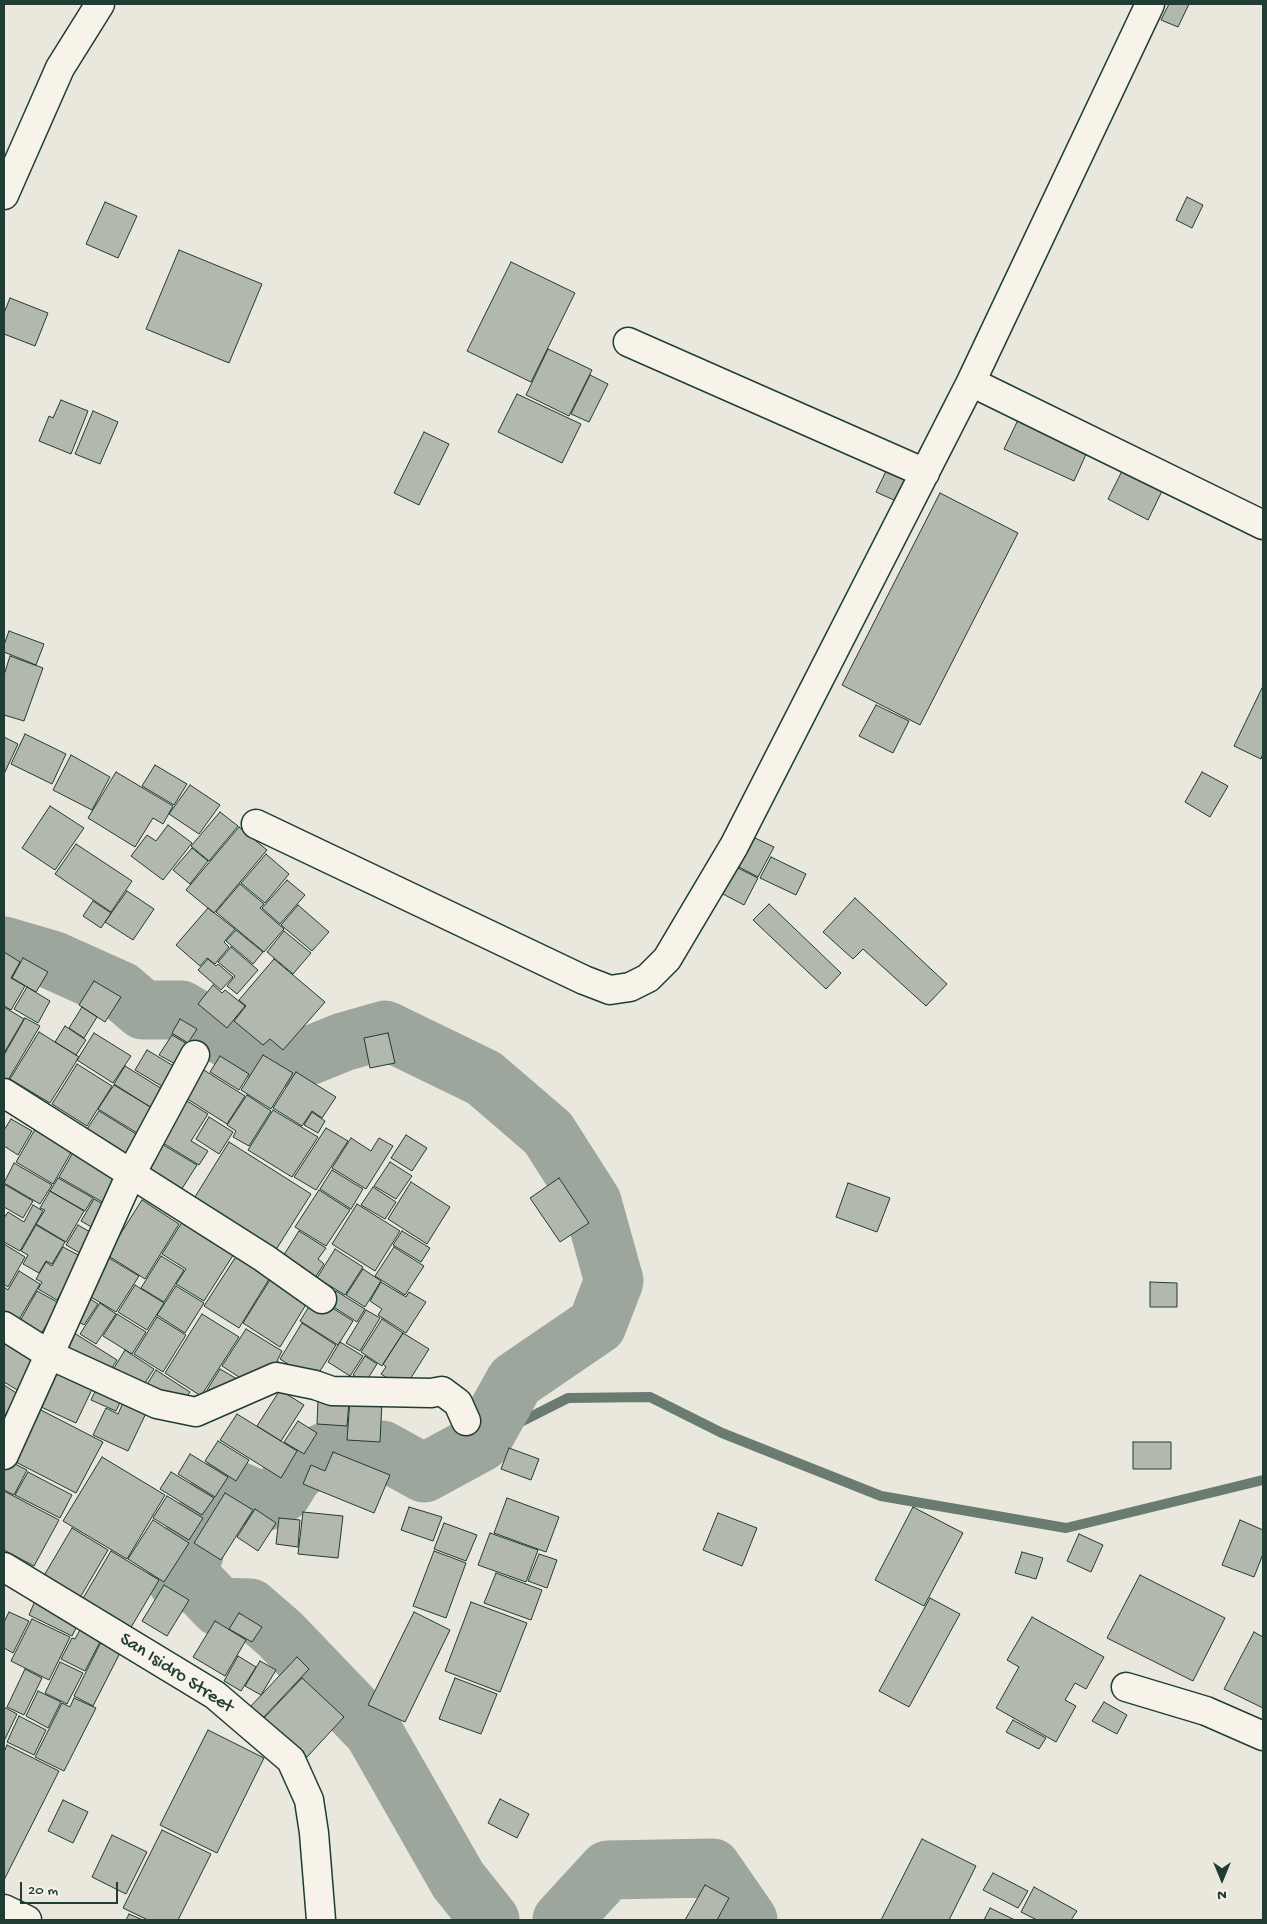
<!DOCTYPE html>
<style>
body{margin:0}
#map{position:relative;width:1267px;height:1924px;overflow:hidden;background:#eae8dd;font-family:"Gochi Hand",sans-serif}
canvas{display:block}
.frame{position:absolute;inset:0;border:5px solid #1f3d34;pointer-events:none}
.north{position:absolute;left:1197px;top:1854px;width:50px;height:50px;-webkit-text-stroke:4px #f7f3e8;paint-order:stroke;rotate:180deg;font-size:14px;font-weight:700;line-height:20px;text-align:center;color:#1f3d34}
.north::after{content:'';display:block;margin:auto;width:18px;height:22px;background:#1f3d34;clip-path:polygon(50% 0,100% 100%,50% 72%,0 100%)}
.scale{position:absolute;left:20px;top:1882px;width:98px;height:22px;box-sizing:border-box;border:2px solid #1f3d34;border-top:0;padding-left:6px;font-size:15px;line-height:18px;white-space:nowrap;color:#1f3d34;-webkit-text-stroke:4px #f7f3e8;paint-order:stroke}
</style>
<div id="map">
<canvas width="1267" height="1924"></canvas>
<div class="frame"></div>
<div class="north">N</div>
<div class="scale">20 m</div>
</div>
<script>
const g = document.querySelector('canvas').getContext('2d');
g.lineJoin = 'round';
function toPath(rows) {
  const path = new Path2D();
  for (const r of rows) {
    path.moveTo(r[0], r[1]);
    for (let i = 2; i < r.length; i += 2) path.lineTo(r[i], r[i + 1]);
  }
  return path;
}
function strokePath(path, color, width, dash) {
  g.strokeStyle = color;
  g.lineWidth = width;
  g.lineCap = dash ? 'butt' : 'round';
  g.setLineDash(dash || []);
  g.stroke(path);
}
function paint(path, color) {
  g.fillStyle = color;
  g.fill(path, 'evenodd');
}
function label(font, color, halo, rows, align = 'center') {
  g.font = font + ' "Gochi Hand",sans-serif';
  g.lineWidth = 4;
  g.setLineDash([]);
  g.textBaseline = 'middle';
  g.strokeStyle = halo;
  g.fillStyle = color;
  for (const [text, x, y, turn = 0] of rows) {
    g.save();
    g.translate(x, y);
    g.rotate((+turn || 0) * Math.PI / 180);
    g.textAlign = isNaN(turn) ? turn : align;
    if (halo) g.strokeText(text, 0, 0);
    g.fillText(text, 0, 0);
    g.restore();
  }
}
strokePath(toPath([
 [481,1442,568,1398,650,1397,722,1433,881,1496,1066,1528,1263,1480]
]), '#6a7c72', 10);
strokePath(toPath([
 [4,946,52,960,121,991,143,1010,181,1010,237,1044,289,1058,311,1055,343,1042,385,1030,484,1078,548,1133,592,1202,614,1281,597,1325,515,1381,481,1442,424,1473,382,1450,352,1451,333,1449,323,1453,301,1468,293,1475,282,1493,264,1502,226,1486,211,1506,193,1539,194,1554,177,1581,199,1586,219,1607,250,1608,280,1634,373,1731,458,1880,490,1920],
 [562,1920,608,1870,712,1868,748,1920]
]), '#9ca69c', 59);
const building = toPath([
 [1169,4,1189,4,1178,27,1161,20,1169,4],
 [1187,197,1203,205,1192,228,1176,220,1187,197],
 [105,202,137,216,118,258,86,244,105,202],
 [179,250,262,284,229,363,146,329,179,250],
 [511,262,575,293,531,382,467,351,511,262],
 [10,298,48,313,35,346,4,334,4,313,10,298],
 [548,349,592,370,569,416,526,395,548,349],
 [590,375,608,384,589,422,571,414,590,375],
 [517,394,581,424,562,463,498,432,517,394],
 [61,400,88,411,71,454,39,441,49,416,53,418,61,400],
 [93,411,118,422,100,464,75,454,93,411],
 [1018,420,1087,452,1074,481,1004,449,1018,420],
 [424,432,449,444,419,505,394,493,424,432],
 [888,467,908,476,896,501,876,492,888,467],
 [1123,469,1163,489,1148,520,1108,499,1123,469],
 [940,493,1018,533,920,725,842,685,940,493],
 [9,631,44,644,36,665,4,652,4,645,9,631],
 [10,656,43,668,24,721,4,715,4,675,10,656],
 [1263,686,1263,753,1261,759,1234,746,1263,686],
 [876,705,909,721,893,753,859,736,876,705],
 [25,734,66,754,52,784,11,764,25,734],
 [4,737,18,744,4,774,4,737],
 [71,755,110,777,92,810,53,790,71,755],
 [155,765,187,784,174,805,142,786,155,765],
 [116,772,173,806,163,824,153,818,135,847,88,818,116,772],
 [1202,772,1228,786,1210,817,1185,802,1202,772],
 [190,785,220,805,199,834,169,814,190,785],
 [50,806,84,828,55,870,22,848,50,806],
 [220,812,238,826,209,861,191,846,220,812],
 [168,825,192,843,163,880,131,856,147,835,156,841,168,825],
 [239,827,267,850,214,913,186,890,239,827],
 [755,838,774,847,758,877,739,867,755,838],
 [76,844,132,881,111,912,55,874,76,844],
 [192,848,208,861,190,884,173,870,192,848],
 [266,854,289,874,265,903,241,883,266,854],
 [771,857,806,874,796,895,760,878,771,857],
 [734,866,758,878,744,905,721,893,734,866],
 [287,880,305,895,280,924,262,908,287,880],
 [240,884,264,904,260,908,284,929,264,952,216,912,240,884],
 [127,891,154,909,133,940,105,922,127,891],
 [855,898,947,984,926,1006,863,949,853,959,823,932,855,898],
 [93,901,111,913,101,928,83,916,93,901],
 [769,904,841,973,826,989,753,920,769,904],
 [298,905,329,932,312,951,281,925,298,905],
 [208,908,235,929,224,942,229,947,215,964,207,958,200,966,176,945,208,908],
 [236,930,263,952,253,964,226,941,236,930],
 [284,931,311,953,293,974,267,952,284,931],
 [231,947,258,970,237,994,227,986,235,976,218,962,231,947],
 [4,952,20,962,11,978,25,986,11,1010,4,1006,4,952],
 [23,958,48,972,36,992,12,978,23,958],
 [208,959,216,966,218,964,233,977,221,990,198,970,208,959],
 [274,959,325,1002,283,1050,270,1039,263,1045,234,1021,246,1006,239,1000,274,959],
 [94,981,121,997,105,1022,79,1005,94,981],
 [213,985,222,993,225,990,245,1006,227,1028,198,1004,213,985],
 [27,987,50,1001,38,1023,14,1009,27,987],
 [4,1007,24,1019,4,1053,4,1007],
 [82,1007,97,1017,84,1038,69,1028,82,1007],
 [25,1018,40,1026,8,1080,4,1078,4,1055,25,1018],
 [180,1019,197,1029,188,1043,172,1033,180,1019],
 [65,1026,86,1040,76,1055,55,1042,65,1026],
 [39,1032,79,1057,50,1103,10,1079,39,1032],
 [94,1033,131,1056,113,1083,77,1060,94,1033],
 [388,1033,395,1063,370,1068,364,1038,388,1033],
 [172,1035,189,1045,177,1065,159,1055,172,1035],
 [147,1050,177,1068,165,1088,135,1070,147,1050],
 [263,1055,293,1073,271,1109,241,1090,263,1055],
 [220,1056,249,1074,239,1090,210,1072,220,1056],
 [77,1064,112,1086,87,1126,52,1104,77,1064],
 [196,1065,245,1096,227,1124,178,1093,196,1065],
 [125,1066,167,1092,155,1110,114,1084,125,1066],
 [296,1072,336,1097,322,1118,312,1111,302,1126,273,1108,296,1072],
 [114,1085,157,1111,142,1136,98,1109,114,1085],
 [247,1095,271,1111,249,1146,233,1137,236,1131,227,1125,247,1095],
 [179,1096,208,1114,191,1141,208,1151,199,1165,153,1137,179,1096],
 [273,1110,318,1137,292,1177,248,1150,273,1110],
 [99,1111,141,1137,129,1156,87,1129,99,1111],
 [312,1112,325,1121,318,1133,304,1125,312,1112],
 [209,1117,233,1132,219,1154,196,1139,209,1117],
 [11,1119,32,1131,18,1155,4,1146,4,1130,11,1119],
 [40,1121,77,1142,53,1184,16,1162,40,1121],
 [326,1128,348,1141,316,1190,294,1177,326,1128],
 [406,1135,427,1148,412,1171,391,1158,406,1135],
 [351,1138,371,1151,379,1138,393,1146,366,1189,332,1168,351,1138],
 [155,1140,197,1165,176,1198,135,1172,155,1140],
 [229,1142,311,1194,272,1256,190,1205,229,1142],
 [78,1144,124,1170,104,1203,59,1177,78,1144],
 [390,1162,412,1176,396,1199,374,1186,390,1162],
 [14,1163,52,1185,40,1204,4,1183,14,1163],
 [332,1170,363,1189,351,1209,320,1189,332,1170],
 [58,1178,93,1198,85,1211,50,1191,58,1178],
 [559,1178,589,1223,560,1242,530,1198,559,1178],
 [411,1182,450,1207,427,1244,388,1219,411,1182],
 [848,1183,890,1198,877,1232,836,1217,848,1183],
 [4,1184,33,1201,23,1218,4,1207,4,1184],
 [373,1187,396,1202,385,1219,361,1205,373,1187],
 [319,1190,350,1210,326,1246,295,1227,319,1190],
 [50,1191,84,1211,66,1242,36,1224,45,1210,40,1208,50,1191],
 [94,1199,108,1207,95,1229,81,1221,94,1199],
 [142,1200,179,1224,145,1279,107,1255,142,1200],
 [357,1204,400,1231,375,1271,332,1244,357,1204],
 [33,1205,43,1211,20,1251,4,1242,4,1218,8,1212,24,1222,33,1205],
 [186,1216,237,1249,204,1301,176,1284,186,1269,162,1254,186,1216],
 [36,1225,65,1242,52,1264,46,1261,39,1273,23,1264,28,1255,21,1251,36,1225],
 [78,1225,97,1236,85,1256,66,1245,78,1225],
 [299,1231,326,1248,318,1259,324,1264,313,1281,280,1261,299,1231],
 [402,1231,430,1248,421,1262,393,1245,402,1231],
 [4,1244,25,1257,8,1287,4,1284,4,1244],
 [63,1247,82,1257,57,1300,38,1289,42,1282,36,1279,46,1262,52,1266,63,1247],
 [394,1247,424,1266,405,1295,375,1276,394,1247],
 [335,1249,363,1267,345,1295,317,1278,335,1249],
 [104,1255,139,1276,116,1312,81,1291,104,1255],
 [237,1255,271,1276,239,1328,204,1306,237,1255],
 [161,1256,184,1270,164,1302,141,1288,161,1256],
 [363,1269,381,1281,365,1307,346,1295,363,1269],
 [19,1271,40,1284,18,1321,4,1313,4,1287,8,1290,19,1271],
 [273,1275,310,1298,280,1347,243,1323,273,1275],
 [381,1282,406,1297,409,1292,426,1302,406,1333,378,1315,382,1309,370,1301,381,1282],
 [1150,1282,1177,1283,1177,1307,1150,1307,1150,1282],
 [135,1285,164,1303,147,1330,118,1312,135,1285],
 [176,1286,204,1303,185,1333,157,1315,176,1286],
 [37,1291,59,1303,41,1334,20,1321,37,1291],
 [336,1291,365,1309,357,1322,329,1304,336,1291],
 [84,1295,98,1304,84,1325,70,1316,84,1295],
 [315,1297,353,1321,338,1345,300,1321,315,1297],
 [100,1303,116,1314,96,1344,80,1334,100,1303],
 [366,1310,380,1318,360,1351,346,1343,366,1310],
 [117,1314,146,1332,132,1354,103,1336,117,1314],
 [202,1314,239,1337,201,1396,165,1373,202,1314],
 [157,1317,186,1335,163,1372,134,1354,157,1317],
 [382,1319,403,1333,382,1366,361,1352,382,1319],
 [302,1323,336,1345,314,1381,280,1359,302,1323],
 [246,1329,282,1351,277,1361,280,1363,270,1378,237,1380,239,1377,222,1366,246,1329],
 [71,1331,117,1360,107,1376,61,1347,71,1331],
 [4,1333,41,1355,19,1391,4,1382,4,1333],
 [403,1333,429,1349,404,1389,381,1374,386,1367,383,1364,403,1333],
 [340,1342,363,1356,350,1376,328,1362,340,1342],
 [125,1350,154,1369,143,1386,114,1368,125,1350],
 [365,1356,377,1364,365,1383,353,1375,365,1356],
 [59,1364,96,1381,76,1423,39,1406,59,1364],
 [220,1369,237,1379,223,1401,207,1390,220,1369],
 [156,1370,190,1392,180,1407,146,1386,156,1370],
 [100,1381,125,1392,116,1411,91,1400,100,1381],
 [4,1385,18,1394,4,1417,4,1385],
 [280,1390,304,1405,281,1441,257,1426,280,1390],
 [126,1396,149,1407,128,1451,93,1435,106,1408,118,1414,126,1396],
 [318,1400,349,1401,347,1426,317,1424,318,1400],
 [350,1400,382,1402,380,1442,347,1440,350,1400],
 [35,1407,103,1442,76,1493,8,1458,35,1407],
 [237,1414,297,1451,281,1478,220,1440,237,1414],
 [298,1421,317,1433,304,1454,284,1442,298,1421],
 [218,1441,249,1460,236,1481,205,1461,218,1441],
 [1133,1442,1171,1442,1171,1469,1133,1469,1133,1442],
 [509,1448,539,1459,531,1480,501,1469,509,1448],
 [333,1452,390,1475,374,1513,303,1484,311,1465,325,1471,333,1452],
 [190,1454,228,1477,215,1497,178,1474,190,1454],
 [102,1457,165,1495,127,1559,63,1521,102,1457],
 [9,1461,27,1470,14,1495,4,1490,4,1470,9,1461],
 [28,1472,72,1495,60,1518,15,1495,28,1472],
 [171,1472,214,1498,202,1515,160,1489,171,1472],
 [4,1491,59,1520,34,1566,4,1550,4,1491],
 [225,1493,253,1510,221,1560,194,1543,225,1493],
 [167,1496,203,1518,189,1540,153,1518,167,1496],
 [507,1498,559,1517,546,1552,494,1533,507,1498],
 [409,1507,442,1517,433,1541,401,1530,409,1507],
 [913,1507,963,1533,924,1606,875,1580,913,1507],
 [255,1509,276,1523,258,1551,237,1537,255,1509],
 [303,1512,343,1516,338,1558,298,1554,303,1512],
 [718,1513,757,1528,742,1566,703,1550,718,1513],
 [279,1518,300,1520,298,1547,276,1544,279,1518],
 [153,1520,189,1543,164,1582,128,1559,153,1520],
 [1240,1520,1263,1530,1263,1554,1254,1577,1222,1565,1240,1520],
 [444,1523,477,1535,466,1561,434,1549,444,1523],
 [72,1528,108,1550,78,1601,42,1579,72,1528],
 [490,1533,538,1550,526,1582,478,1565,490,1533],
 [1079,1534,1103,1545,1091,1572,1067,1561,1079,1534],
 [111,1551,159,1580,130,1629,82,1600,111,1551],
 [434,1551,466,1563,446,1618,413,1606,434,1551],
 [1022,1552,1043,1558,1036,1579,1015,1573,1022,1552],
 [539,1554,557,1560,547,1588,528,1581,539,1554],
 [496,1573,542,1590,531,1620,484,1603,496,1573],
 [1140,1575,1225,1618,1193,1681,1107,1638,1140,1575],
 [164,1585,189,1600,167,1636,142,1621,164,1585],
 [930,1598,960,1614,909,1707,879,1691,930,1598],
 [35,1601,79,1622,72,1636,29,1615,35,1601],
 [471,1602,527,1623,500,1692,445,1671,471,1602],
 [9,1612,29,1621,13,1653,4,1648,4,1622,9,1612],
 [414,1612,450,1630,405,1722,368,1705,414,1612],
 [239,1613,262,1627,252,1642,229,1629,239,1613],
 [1032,1617,1104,1657,1086,1689,1075,1683,1065,1700,1076,1706,1056,1742,996,1708,1019,1667,1007,1660,1032,1617],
 [32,1619,70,1637,49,1680,11,1661,32,1619],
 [215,1621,246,1640,225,1676,193,1657,215,1621],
 [82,1626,103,1636,85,1671,61,1659,72,1638,75,1639,82,1626],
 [1254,1632,1263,1637,1263,1708,1224,1689,1254,1632],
 [102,1640,122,1649,93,1706,74,1696,102,1640],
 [238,1656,256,1667,241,1691,224,1681,238,1656],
 [297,1657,309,1669,262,1719,250,1707,297,1657],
 [260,1661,276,1670,261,1695,245,1686,260,1661],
 [60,1662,83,1673,67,1704,45,1693,60,1662],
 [25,1669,42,1678,24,1715,7,1707,25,1669],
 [302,1678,344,1717,307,1757,264,1718,302,1678],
 [455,1678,497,1694,481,1734,439,1719,455,1678],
 [38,1691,61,1702,48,1728,26,1716,38,1691],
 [74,1698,96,1708,64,1771,35,1757,62,1703,70,1707,74,1698],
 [1104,1702,1127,1715,1117,1734,1092,1721,1104,1702],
 [4,1707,17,1714,4,1741,4,1707],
 [19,1716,46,1730,34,1755,7,1742,19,1716],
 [1013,1720,1046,1738,1039,1749,1006,1732,1013,1720],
 [208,1730,264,1758,217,1853,160,1825,208,1730],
 [7,1745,59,1771,4,1880,4,1752,7,1745],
 [500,1799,529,1814,517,1838,488,1823,500,1799],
 [63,1800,88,1812,73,1843,48,1831,63,1800],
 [162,1830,211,1854,178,1920,148,1920,123,1908,162,1830],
 [112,1835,147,1852,126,1894,92,1877,112,1835],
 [922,1839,976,1866,949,1920,881,1920,922,1839],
 [993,1873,1028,1891,1018,1908,983,1890,993,1873],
 [705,1885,729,1898,717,1920,685,1920,705,1885],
 [1034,1887,1077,1911,1071,1920,1037,1920,1021,1912,1034,1887],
 [990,1908,1015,1920,984,1920,990,1908],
 [129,1914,143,1920,126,1920,129,1914]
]);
paint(building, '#b2b8ae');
strokePath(building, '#1f3d34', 1);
const minor = toPath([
 [1150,4,971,382,1263,525],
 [4,195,60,68,100,4],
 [628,342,925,473],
 [256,824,584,980,610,990,630,987,648,978,667,959,734,846,971,382],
 [4,1093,264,1258,322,1299],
 [4,1326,50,1355,157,1404,196,1412,276,1377,315,1385,332,1391,431,1393,442,1391,458,1403,466,1421],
 [4,1455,131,1174,195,1055],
 [4,1567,215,1695,291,1760,309,1800,314,1833,321,1920],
 [1126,1687,1206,1711,1263,1736],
 [4,1909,27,1920]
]);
strokePath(minor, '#1f3d34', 31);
strokePath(minor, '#f7f3e8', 28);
label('19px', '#1f3d34', '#f7f3e8', [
 ["San Isidro Street",176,1674,33]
]);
</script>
